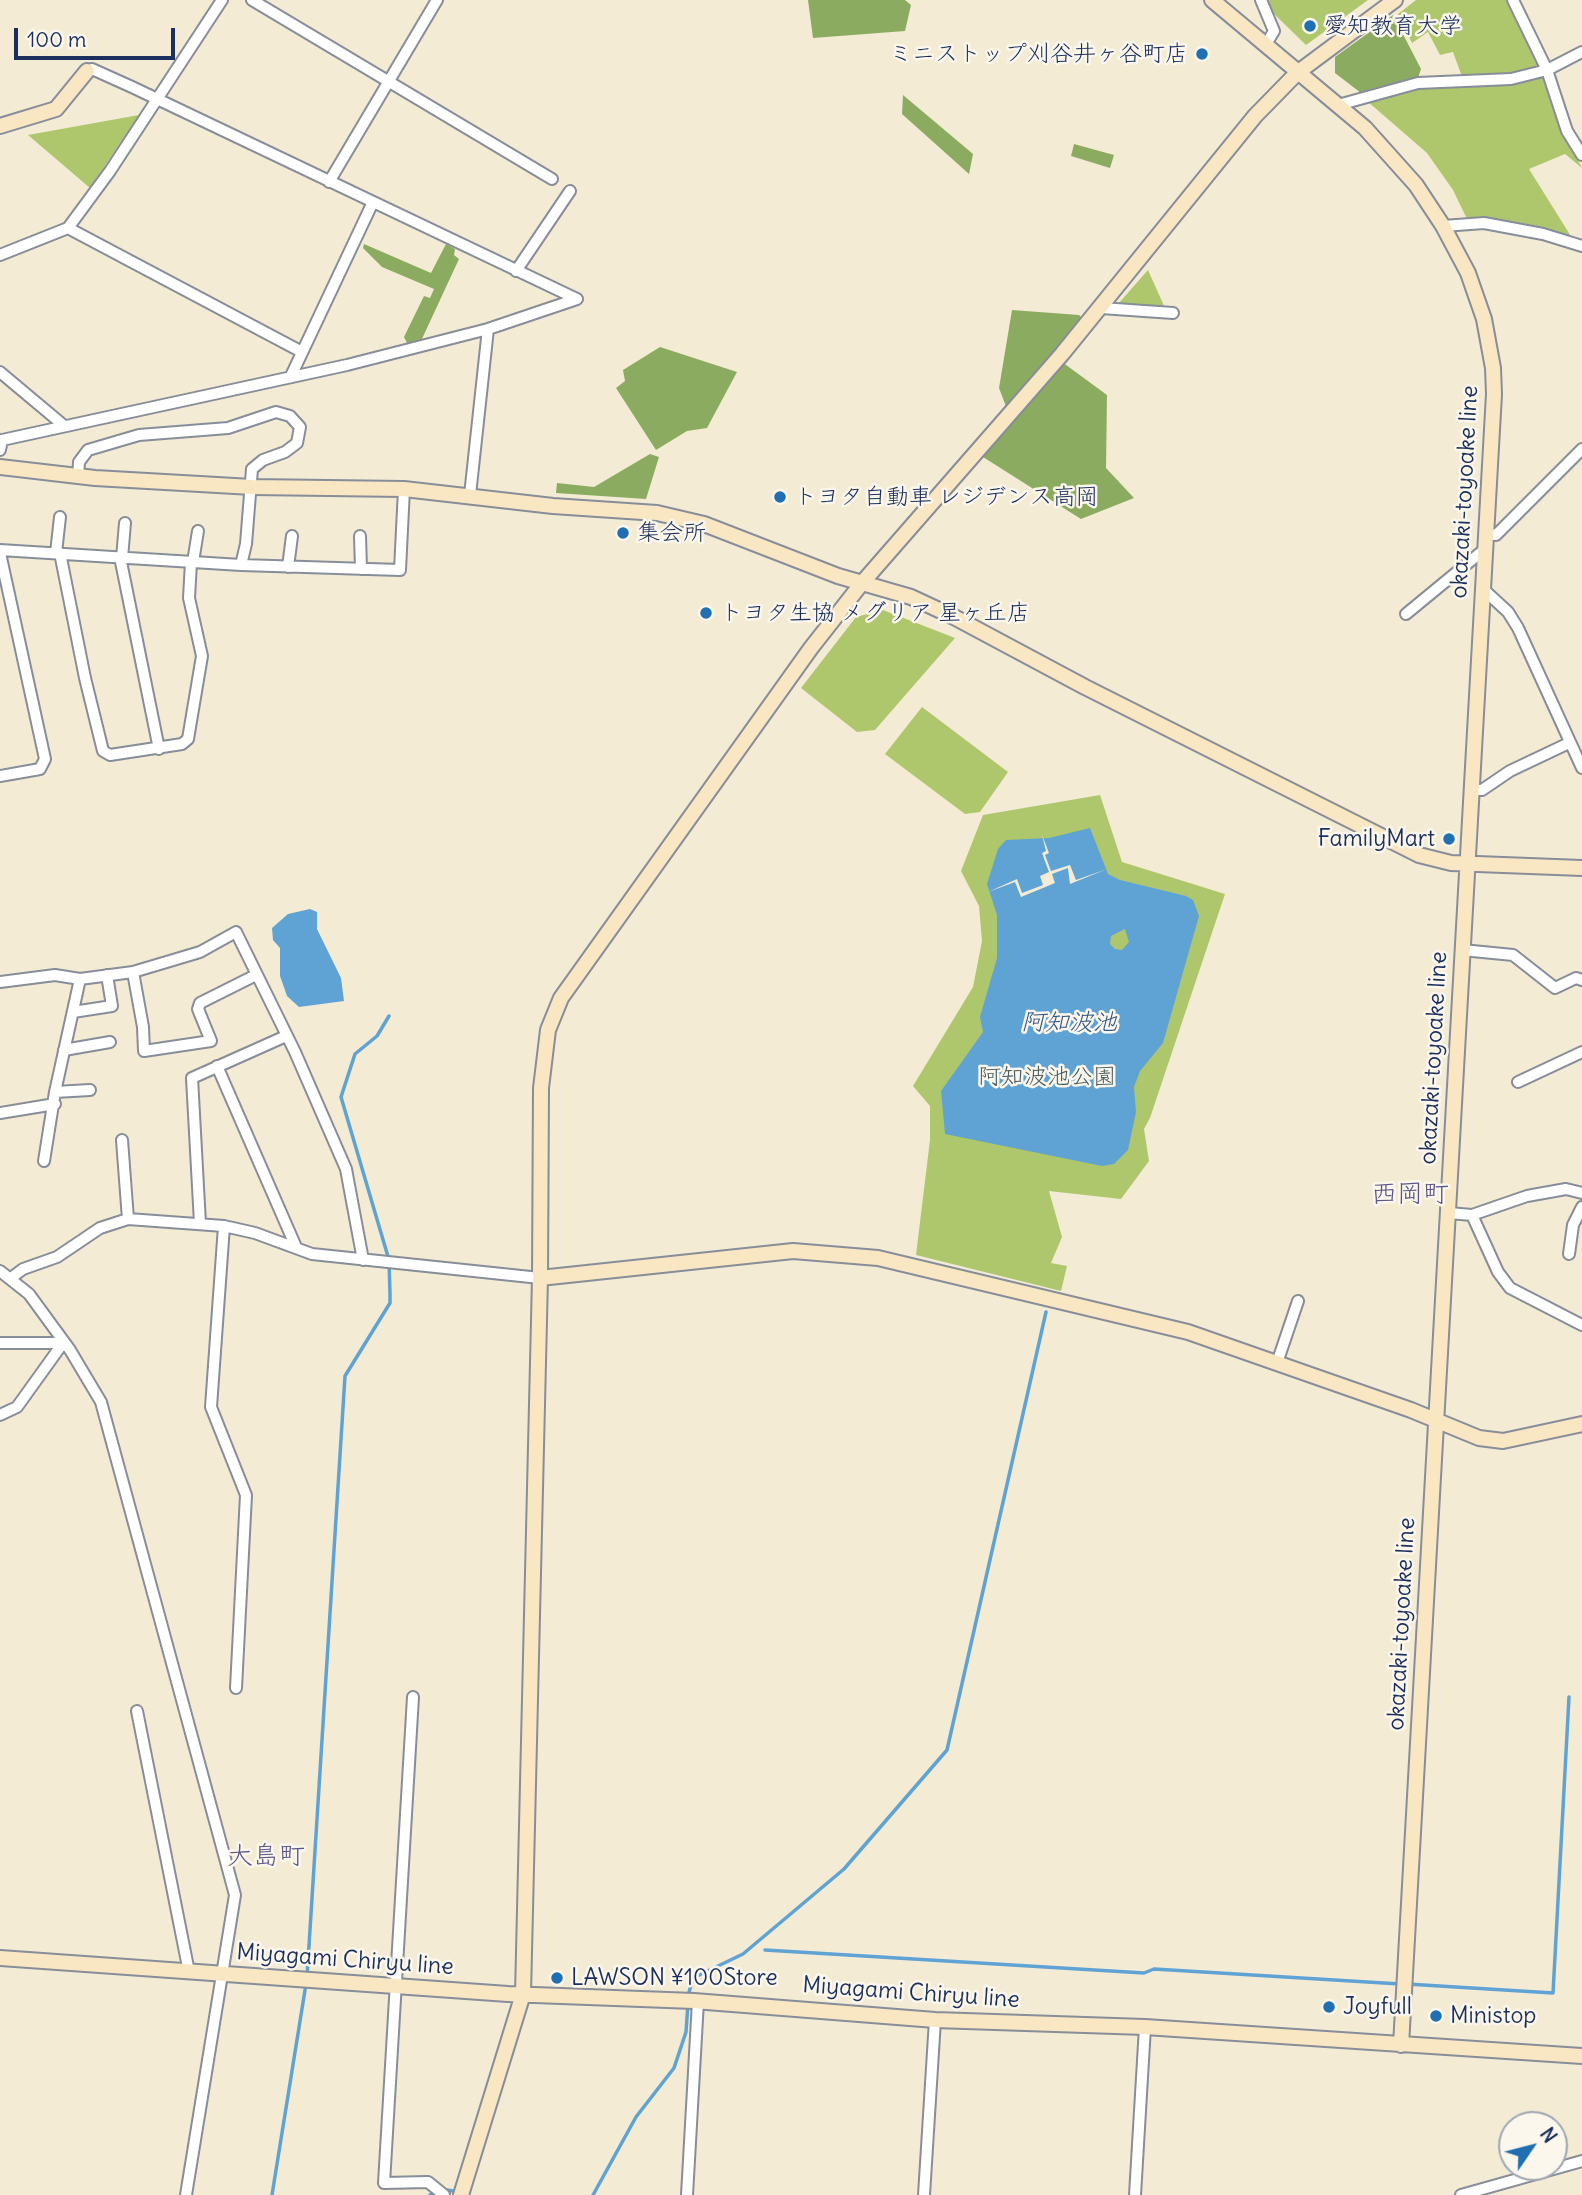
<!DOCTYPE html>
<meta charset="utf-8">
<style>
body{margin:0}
#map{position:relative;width:1582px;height:2195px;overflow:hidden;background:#f3ebd4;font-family:Delius,sans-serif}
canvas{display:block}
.north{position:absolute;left:1498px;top:2111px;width:70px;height:70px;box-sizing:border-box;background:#fbf7ec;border:2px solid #a1a7b3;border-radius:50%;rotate:55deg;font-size:19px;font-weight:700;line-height:28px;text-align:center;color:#1b2f5e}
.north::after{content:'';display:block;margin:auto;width:24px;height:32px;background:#1f6fb2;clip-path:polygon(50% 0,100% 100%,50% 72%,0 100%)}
.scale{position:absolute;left:14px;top:28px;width:161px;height:32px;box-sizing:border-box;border:4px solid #1b2f5e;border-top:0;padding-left:9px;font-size:21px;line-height:24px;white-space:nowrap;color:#1b2f5e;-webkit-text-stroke:5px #fbf7ec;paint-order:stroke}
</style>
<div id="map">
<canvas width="1582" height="2195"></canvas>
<div class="north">N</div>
<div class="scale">100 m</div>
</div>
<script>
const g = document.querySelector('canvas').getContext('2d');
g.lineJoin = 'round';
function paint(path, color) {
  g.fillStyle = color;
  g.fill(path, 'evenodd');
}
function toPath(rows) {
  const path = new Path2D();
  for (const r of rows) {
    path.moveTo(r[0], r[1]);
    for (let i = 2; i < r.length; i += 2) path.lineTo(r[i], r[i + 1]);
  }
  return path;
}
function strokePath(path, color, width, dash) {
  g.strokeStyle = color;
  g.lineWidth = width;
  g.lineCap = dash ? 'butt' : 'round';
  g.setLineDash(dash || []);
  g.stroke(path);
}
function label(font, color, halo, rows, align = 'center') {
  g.font = font + ' Delius,"Klee One",sans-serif';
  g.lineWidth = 5;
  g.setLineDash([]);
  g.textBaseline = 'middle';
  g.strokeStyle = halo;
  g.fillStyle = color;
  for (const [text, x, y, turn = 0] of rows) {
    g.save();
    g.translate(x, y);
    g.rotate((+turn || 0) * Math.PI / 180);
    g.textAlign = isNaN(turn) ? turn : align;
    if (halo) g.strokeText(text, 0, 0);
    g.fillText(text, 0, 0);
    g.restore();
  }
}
paint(toPath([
 [1268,0,1368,0,1306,45,1268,8],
 [1416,0,1508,0,1540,67,1510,74,1461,74,1453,52,1440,55,1428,32,1412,43,1398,14],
 [1543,76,1563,133,1582,168,1565,154,1529,169,1572,238,1545,229,1484,217,1467,219,1453,190,1427,153,1367,101,1421,88,1510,84],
 [139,115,90,188,28,135],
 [1148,270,1165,308,1118,304],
 [883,610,955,638,875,730,857,732,801,688,856,617],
 [922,707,1008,772,980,812,965,814,885,754],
 [1100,795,1122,862,1225,894,1150,1118,1144,1129,1149,1161,1121,1199,1049,1191,1062,1237,1051,1263,1067,1266,1061,1291,916,1255,930,1140,930,1106,913,1086,973,987,982,941,979,906,961,871,983,815]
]), '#afc76c');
paint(toPath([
 [808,0,905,0,911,5,905,31,813,38],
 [1393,15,1421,69,1418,78,1361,93,1335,73,1335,57],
 [903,95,973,154,969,174,902,114],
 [1074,144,1114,155,1110,168,1071,156],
 [364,244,431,273,446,244,455,249,454,255,459,259,421,341,408,345,404,337,424,296,430,298,434,289,382,267,363,248],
 [1012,310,1079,315,1083,319,1007,409,999,388],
 [660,347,737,372,707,428,687,431,656,450,616,388,625,381,623,370],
 [1062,362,1107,395,1106,468,1134,498,1081,519,983,457],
 [650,454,659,457,646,499,556,493,557,483,594,487]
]), '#8bac60');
paint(toPath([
 [1090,828,1108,874,1120,880,1186,896,1193,900,1199,916,1163,1043,1140,1071,1134,1087,1136,1112,1128,1150,1114,1164,1102,1166,945,1134,941,1091,983,1032,980,1017,997,958,997,915,987,884,998,849,1006,840,1049,838],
 [1125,929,1129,942,1122,950,1115,949,1110,944,1111,936],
 [310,909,317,912,317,929,341,978,344,1001,299,1007,287,996,280,976,280,948,273,940,272,928,288,914]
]), '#5fa3d4');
paint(toPath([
 [1042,835,1049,853,1045,855,1051,871,1070,865,1076,880,1107,869,1070,884,1068,868,1052,874,1055,883,1021,897,1015,882,988,892,1017,879,1022,893,1043,885,1040,876,1049,872,1042,853,1046,851]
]), '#f3ebd4');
strokePath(toPath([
 [765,1950,1144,1973,1154,1969,1400,1984],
 [307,1977,345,1376,390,1303,390,1294,389,1260,341,1097,355,1054,377,1036,389,1016],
 [1407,1984,1553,1993,1569,1697],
 [688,1996,693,1978,743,1954,844,1869,947,1750,1046,1312],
 [272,2195,306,1984],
 [430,2195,447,2190,459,2192],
 [593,2195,636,2117,674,2068,686,2032,688,2003]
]), '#5fa3d4', 3.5);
const street = toPath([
 [252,0,552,179],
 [1261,0,1274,31,1265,46],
 [1513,0,1547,70,1567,131,1582,155],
 [87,71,92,69,132,87,577,299],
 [1338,105,1418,83,1511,79,1547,70,1582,52],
 [329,182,437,0],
 [1443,226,1484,223,1543,234,1582,246],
 [68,228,302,352],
 [0,255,68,228,110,171,222,0],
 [516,271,570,191],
 [1101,308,1173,313],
 [0,372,62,424],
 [291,376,373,202],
 [0,450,2,440,347,365,488,329,577,299],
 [78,477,79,462,88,450,139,435,228,428,276,412,290,416,300,427,297,443,285,452,263,460,252,469,246,544,241,565],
 [470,495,488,329],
 [1486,534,1496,535,1582,449],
 [360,536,361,569],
 [0,550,241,565,400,570,404,489],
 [0,553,45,759,40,769,0,776],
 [56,553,60,517],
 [60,553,85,678,103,751,110,755,182,744,188,739,202,656,189,598,191,562],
 [120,557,159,749],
 [122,558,125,523],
 [193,562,198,531],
 [288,567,292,536],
 [1483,589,1508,612,1518,628,1582,768],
 [1406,614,1485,549],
 [1471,790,1482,790,1510,771,1569,743],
 [1462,950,1513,955,1555,988,1576,978,1582,980],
 [133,972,143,1027,144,1051,211,1041,198,1009,200,1003,256,975],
 [0,982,55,975,80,979,133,972,200,952,236,932,295,1052,346,1169,363,1260],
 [73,1012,112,1006,107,975],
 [64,1050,110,1042],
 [217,1066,296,1247],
 [1518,1082,1582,1052],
 [55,1092,90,1090],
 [0,1113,55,1104],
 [122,1140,128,1219],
 [44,1161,55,1092,80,979],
 [1449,1213,1472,1215,1527,1196,1566,1189,1582,1193],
 [1472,1215,1498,1272,1510,1288,1582,1325],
 [200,1223,192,1078,286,1036],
 [224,1226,211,1407,246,1495,236,1688],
 [1569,1254,1573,1225,1582,1207],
 [0,1271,29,1294,70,1350,101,1402,235,1895,186,2195],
 [11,1278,23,1269,57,1257,100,1228,128,1219,224,1226,255,1233,312,1254,540,1278],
 [0,1343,63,1343],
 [1277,1363,1298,1301],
 [0,1415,17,1407,63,1343],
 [413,1697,384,2183,428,2182,444,2195],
 [137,1711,189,1972],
 [687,2195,698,2001],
 [924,2195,935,2020],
 [1135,2195,1145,2027],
 [1461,2195,1582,2161]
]);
const secondary = toPath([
 [1212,0,1365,128,1416,185,1443,226,1468,273,1484,319,1493,368,1494,394,1401,2045],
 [0,126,56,109,87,71],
 [0,467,95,478,252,487,404,489,553,506,657,513,704,524,838,576,911,597,954,617,1085,687,1419,855,1451,863,1582,868],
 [540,1278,793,1251,878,1258,1188,1332,1411,1410,1479,1438,1503,1441,1582,1424],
 [0,1958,508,1994,694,2001,935,2020,1145,2027,1582,2056],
 [461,2195,523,1994,540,1278,541,1088,548,1030,561,998,811,648,862,583,1062,354,1255,116,1297,73,1395,0]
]);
strokePath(street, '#878d99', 14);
strokePath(secondary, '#878d99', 18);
strokePath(street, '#fff', 10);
strokePath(secondary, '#f9e7c3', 14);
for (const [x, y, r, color] of [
 [1310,26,7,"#1f6fb2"],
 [1202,54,7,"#1f6fb2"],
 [780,497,7,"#1f6fb2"],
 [623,533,7,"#1f6fb2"],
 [706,613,7,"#1f6fb2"],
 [1449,839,7,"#1f6fb2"],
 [557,1978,7,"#1f6fb2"],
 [1329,2007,7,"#1f6fb2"],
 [1436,2016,7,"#1f6fb2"]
]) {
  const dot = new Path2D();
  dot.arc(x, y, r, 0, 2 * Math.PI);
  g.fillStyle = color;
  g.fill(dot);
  strokePath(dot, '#fbf7ec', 2.5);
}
label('23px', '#1b2f5e', '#fbf7ec', [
 ["愛知教育大学",1324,26],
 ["ミニストップ刈谷井ヶ谷町店",1188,54,"right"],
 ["トヨタ自動車 レジデンス高岡",794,497],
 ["集会所",637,533],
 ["トヨタ生協 メグリア 星ヶ丘店",720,613],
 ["FamilyMart",1435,839,"right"],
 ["LAWSON ¥100Store",571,1978],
 ["Joyfull",1343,2007],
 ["Ministop",1450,2016]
], 'left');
label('23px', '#1b2f5e', '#fbf7ec', [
 ["okazaki-toyoake line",1465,492,-87],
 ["okazaki-toyoake line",1434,1058,-87],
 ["okazaki-toyoake line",1402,1624,-87],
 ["Miyagami Chiryu line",345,1960,4],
 ["Miyagami Chiryu line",911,1993,4]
]);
label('23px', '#475d62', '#fbf7ec', [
 ["阿知波池公園",1047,1077]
]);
label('italic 24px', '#335887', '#fbf7ec', [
 ["阿知波池",1069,1023]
]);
label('26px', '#5d568a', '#fbf7ec', [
 ["西岡町",1410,1195],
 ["大島町",266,1857]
]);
</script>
